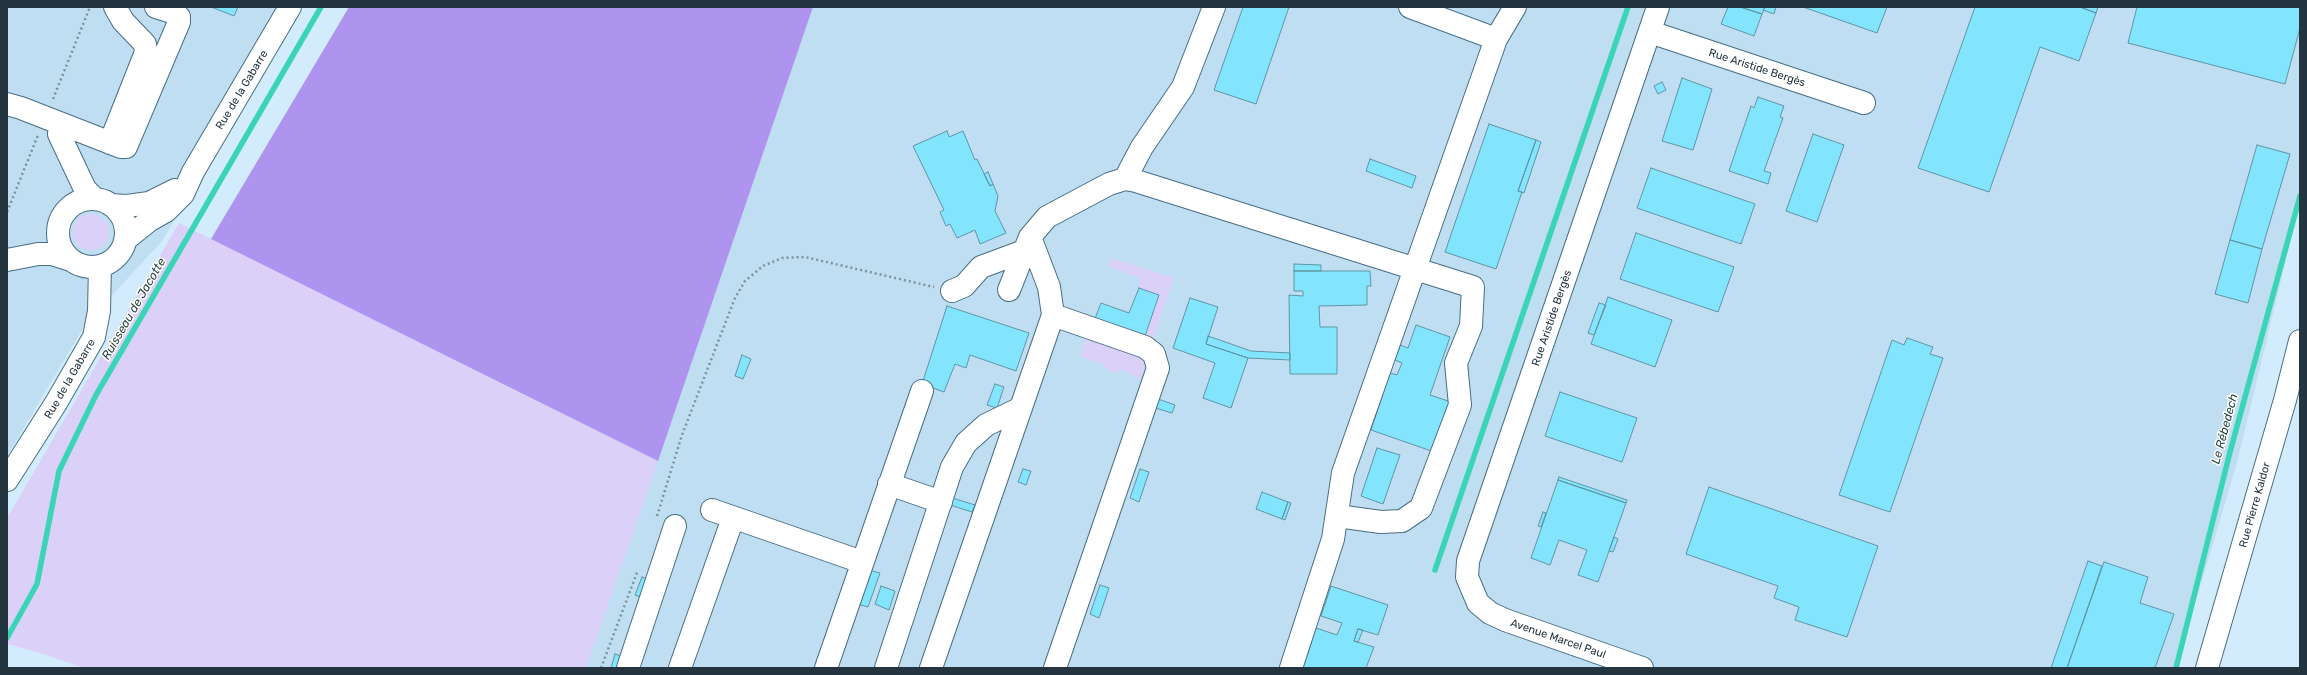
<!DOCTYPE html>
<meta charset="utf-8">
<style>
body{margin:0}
#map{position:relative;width:2307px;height:675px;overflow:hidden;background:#d2ecfd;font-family:Rubik,sans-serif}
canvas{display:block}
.frame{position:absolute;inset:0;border:8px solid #243540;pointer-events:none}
</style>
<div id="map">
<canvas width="2307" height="675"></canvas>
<div class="frame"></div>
</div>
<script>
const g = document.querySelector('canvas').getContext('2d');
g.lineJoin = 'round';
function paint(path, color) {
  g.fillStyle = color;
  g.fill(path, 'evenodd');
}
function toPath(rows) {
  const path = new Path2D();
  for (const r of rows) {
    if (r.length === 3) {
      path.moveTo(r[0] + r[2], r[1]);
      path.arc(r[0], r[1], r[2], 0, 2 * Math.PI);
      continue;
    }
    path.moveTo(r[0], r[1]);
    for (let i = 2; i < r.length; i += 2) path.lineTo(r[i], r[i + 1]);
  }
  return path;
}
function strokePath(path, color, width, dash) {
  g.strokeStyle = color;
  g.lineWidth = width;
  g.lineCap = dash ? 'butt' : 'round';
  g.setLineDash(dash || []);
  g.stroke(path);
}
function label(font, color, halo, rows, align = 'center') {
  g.font = font + ' Rubik,sans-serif';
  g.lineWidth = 3;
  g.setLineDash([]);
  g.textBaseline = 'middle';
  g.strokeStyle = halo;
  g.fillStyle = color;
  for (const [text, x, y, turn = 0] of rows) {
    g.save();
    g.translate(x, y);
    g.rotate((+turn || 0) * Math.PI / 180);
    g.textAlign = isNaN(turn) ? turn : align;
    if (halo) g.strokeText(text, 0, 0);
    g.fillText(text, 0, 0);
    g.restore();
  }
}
paint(toPath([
 [7,7,302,7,162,241,85,325,7,456],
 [813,7,2300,7,2300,201,2237,463,2176,668,586,668]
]), '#c0def1');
paint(toPath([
 [91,232,18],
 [179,223,658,461,586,668,83,668,47,655,7,644,7,518],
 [1111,258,1174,278,1152,343,1143,342,1159,295,1139,288,1139,278,1108,266],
 [1087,333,1149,360,1140,380,1124,370,1111,373,1104,365,1080,356]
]), '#dbd1f8');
paint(toPath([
 [349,7,813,7,658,461,211,239]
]), '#af94ef');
strokePath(toPath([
 [1435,570,1628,7],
 [7,638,37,584,59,471,96,395,321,7],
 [2176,668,2230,452,2300,196]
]), '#3cd4b7', 5.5);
const building = toPath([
 [211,7,238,7,234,16,211,7],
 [1243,7,1289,7,1256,104,1214,90,1243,7],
 [1728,7,1740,7,1762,14,1754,36,1721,24,1728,7],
 [1740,7,1765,7,1762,14,1740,7],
 [1765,7,1776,7,1774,14,1763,10,1765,7],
 [1803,7,1887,7,1877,33,1803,7],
 [1975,7,2080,7,2096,13,2079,61,2040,47,1989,192,1918,168,1975,7],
 [2080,7,2098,7,2096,13,2080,7],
 [2137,7,2300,7,2300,28,2285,84,2128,43,2137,7],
 [1682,78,1712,89,1693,150,1662,141,1682,78],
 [1662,82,1666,90,1658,94,1654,86,1662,82],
 [1758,97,1784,106,1780,117,1783,118,1764,171,1771,173,1768,184,1729,171,1751,106,1754,108,1758,97],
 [1489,124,1536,140,1518,191,1522,192,1496,269,1445,252,1489,124],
 [947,131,949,137,963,131,975,160,977,159,990,186,993,184,998,196,995,211,1006,233,980,244,975,230,957,238,950,224,946,226,940,212,944,210,913,146,947,131],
 [1813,134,1844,145,1817,222,1786,211,1813,134],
 [1536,140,1541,142,1524,193,1518,191,1536,140],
 [2257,145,2290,154,2262,249,2230,240,2257,145],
 [1370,159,1416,176,1412,188,1366,171,1370,159],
 [1651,168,1755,204,1741,244,1637,208,1651,168],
 [988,172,993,184,990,186,984,174,988,172],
 [1636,233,1734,267,1718,312,1620,279,1636,233],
 [2230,240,2262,249,2248,303,2215,294,2230,240],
 [1294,264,1321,265,1321,271,1294,271,1294,264],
 [1294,271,1370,271,1371,286,1367,286,1367,305,1319,306,1320,327,1337,327,1337,374,1290,374,1289,295,1303,296,1303,291,1294,291,1294,271],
 [1139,288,1159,295,1143,342,1093,324,1101,303,1129,313,1139,288],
 [1608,297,1672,320,1655,367,1591,344,1608,297],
 [1190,298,1218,307,1206,344,1248,358,1231,408,1203,398,1215,363,1173,348,1190,298],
 [1599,303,1606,305,1594,335,1588,333,1599,303],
 [947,306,1029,333,1016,371,970,355,966,368,955,364,944,392,922,384,947,306],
 [1416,325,1450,337,1430,395,1454,403,1437,453,1371,430,1390,373,1397,375,1402,363,1395,360,1400,345,1408,348,1416,325],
 [1208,336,1251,351,1290,353,1290,360,1248,358,1206,344,1208,336],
 [1907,338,1933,347,1930,354,1943,358,1890,512,1839,495,1892,340,1904,345,1907,338],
 [742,355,751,359,743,379,735,376,742,355],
 [995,384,1004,387,997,408,987,405,995,384],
 [1560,392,1637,418,1622,462,1545,436,1560,392],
 [1158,399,1175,405,1172,413,1155,408,1158,399],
 [1377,448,1400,455,1383,504,1361,496,1377,448],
 [1023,469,1031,471,1026,485,1018,482,1023,469],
 [1140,469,1149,472,1139,502,1130,498,1140,469],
 [1559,477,1627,500,1626,503,1558,480,1559,477],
 [1558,480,1626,503,1598,582,1578,575,1587,550,1559,540,1550,565,1531,558,1558,480],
 [1709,487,1878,546,1847,637,1795,620,1799,607,1774,598,1778,586,1686,554,1709,487],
 [1262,492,1288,502,1282,519,1256,509,1262,492],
 [949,497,975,505,972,512,947,504,949,497],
 [1288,502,1291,503,1285,520,1282,519,1288,502],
 [1543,512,1546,513,1541,527,1538,526,1543,512],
 [1614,537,1618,539,1613,552,1609,551,1614,537],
 [2088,561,2102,566,2067,668,2051,668,2088,561],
 [2104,562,2148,577,2140,603,2174,614,2155,668,2067,668,2104,562],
 [869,570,880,573,868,607,857,604,869,570],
 [642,577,650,580,643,598,635,595,642,577],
 [1100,585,1109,588,1099,618,1090,614,1100,585],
 [881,586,895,591,889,610,875,604,881,586],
 [1331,586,1388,605,1378,635,1358,629,1354,641,1374,647,1366,668,1303,668,1316,628,1337,635,1342,623,1321,616,1331,586],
 [1358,629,1363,630,1358,642,1354,641,1358,629],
 [615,654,624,657,620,668,611,668,615,654]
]);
paint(building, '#83e4fe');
strokePath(building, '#6195a4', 1);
const minor = toPath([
 [1410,7,1496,39],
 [1650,32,1864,103],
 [7,104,21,108,121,147,126,147,179,22,179,17,175,13,156,7],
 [63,125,59,134,85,189,95,199],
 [110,143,146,52,145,44,123,21,115,7],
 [1125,179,1142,147,1183,87,1214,7],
 [92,233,34],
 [111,205,127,206,149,203,175,190],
 [125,240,150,220,166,211,183,194,193,172,290,7],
 [7,260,38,254,52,254,71,260],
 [1009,290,1030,237,1047,217,1109,184,1125,179,1136,181,1473,287,1471,326,1456,363,1460,405,1421,508,1402,521,1381,522,1337,516],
 [952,291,964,286,981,267,1024,251],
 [1053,315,1145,347,1154,354,1158,368,1055,668],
 [7,480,56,403,94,337,99,311,100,266],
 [889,484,941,502],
 [712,510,862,562],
 [628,668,675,526],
 [680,668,733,518],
 [826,668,922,391],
 [886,668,952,467,966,443,986,425,1021,408],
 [931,668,1053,315,1049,287,1030,237],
 [1291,668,1333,539,1343,473,1496,39,1515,7],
 [1642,668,1505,620,1490,613,1478,603,1467,577,1468,561,1658,7],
 [2207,668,2285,400,2300,341]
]);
strokePath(minor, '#466e86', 24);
strokePath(toPath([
 [53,99,90,7],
 [7,212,38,135],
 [657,516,682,435,735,298,745,281,763,266,782,258,805,257,934,287],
 [601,668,638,570]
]), '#7b919f', 2.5, [2, 3]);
strokePath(minor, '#fff', 22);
label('11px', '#243540', '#fff', [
 ["Rue Aristide Bergès",1757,68,18],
 ["Rue de la Gabarre",242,90,-59],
 ["Rue Aristide Bergès",1552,318,-71],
 ["Rue de la Gabarre",70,379,-60],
 ["Rue Pierre Kaldor",2255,505,-74],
 ["Avenue Marcel Paul",1558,639,19]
]);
label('italic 12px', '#25443c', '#fff', [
 ["Ruisseau de Jacotte",134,309,-60],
 ["Le Rébedech",2225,429,-75]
]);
</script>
